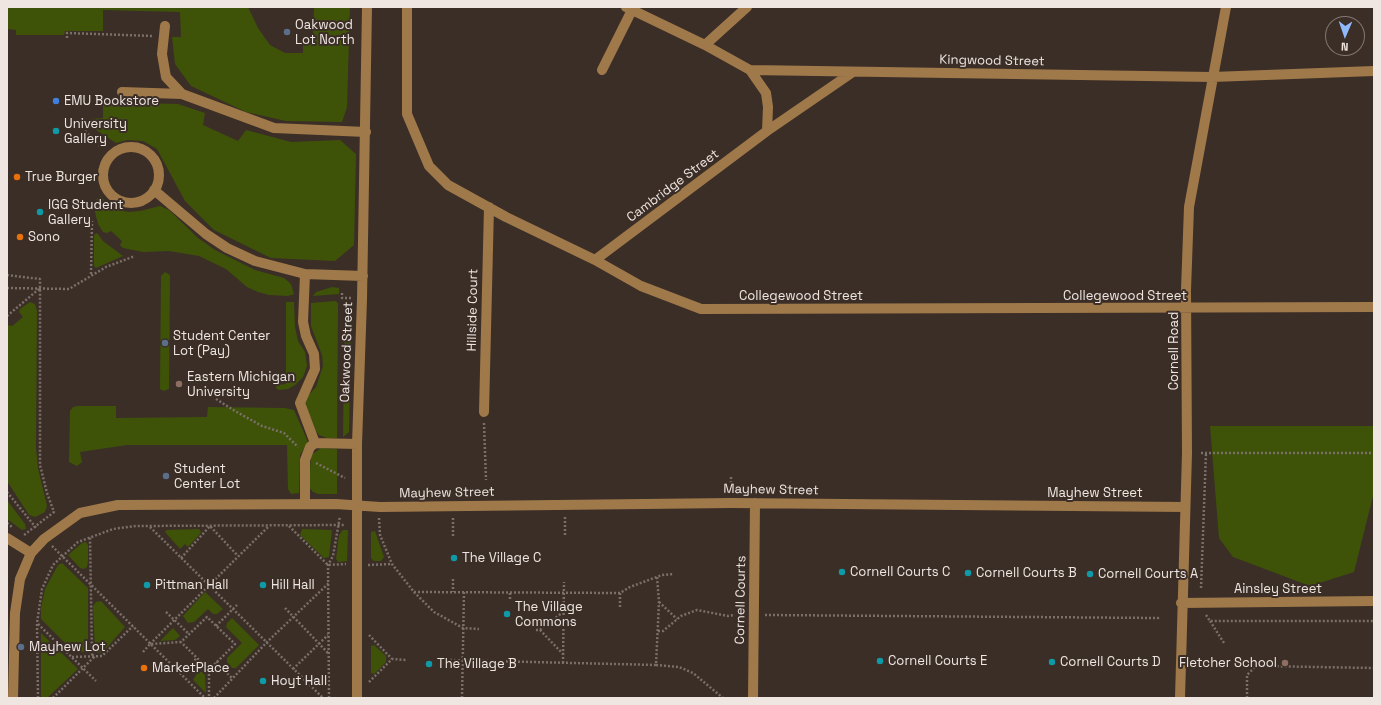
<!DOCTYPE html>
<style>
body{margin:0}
#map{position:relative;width:1381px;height:705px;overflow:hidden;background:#3b2e27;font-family:"Space Grotesk",sans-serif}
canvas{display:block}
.frame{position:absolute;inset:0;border:8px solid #efe6e2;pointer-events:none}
.north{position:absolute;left:1325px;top:16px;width:40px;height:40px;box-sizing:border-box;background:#3b2e27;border:1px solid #837872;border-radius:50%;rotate:182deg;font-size:11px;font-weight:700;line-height:16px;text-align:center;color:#efe6e2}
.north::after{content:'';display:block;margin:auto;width:14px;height:18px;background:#8fb8fd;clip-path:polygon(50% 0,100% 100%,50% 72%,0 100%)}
</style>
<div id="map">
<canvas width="1381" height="705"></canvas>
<div class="frame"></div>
<div class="north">N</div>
</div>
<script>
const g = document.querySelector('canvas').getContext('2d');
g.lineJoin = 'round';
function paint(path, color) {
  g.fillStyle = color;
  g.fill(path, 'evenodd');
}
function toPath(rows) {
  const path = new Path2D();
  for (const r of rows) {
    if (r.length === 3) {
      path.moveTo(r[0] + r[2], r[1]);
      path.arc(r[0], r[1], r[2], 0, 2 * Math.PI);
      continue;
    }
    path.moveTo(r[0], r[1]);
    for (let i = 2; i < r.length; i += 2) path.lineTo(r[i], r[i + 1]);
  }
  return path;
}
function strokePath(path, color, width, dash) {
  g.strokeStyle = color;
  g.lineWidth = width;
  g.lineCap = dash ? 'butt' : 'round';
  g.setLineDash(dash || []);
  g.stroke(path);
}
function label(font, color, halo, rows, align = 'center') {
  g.font = font + ' "Space Grotesk",sans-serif';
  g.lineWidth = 4;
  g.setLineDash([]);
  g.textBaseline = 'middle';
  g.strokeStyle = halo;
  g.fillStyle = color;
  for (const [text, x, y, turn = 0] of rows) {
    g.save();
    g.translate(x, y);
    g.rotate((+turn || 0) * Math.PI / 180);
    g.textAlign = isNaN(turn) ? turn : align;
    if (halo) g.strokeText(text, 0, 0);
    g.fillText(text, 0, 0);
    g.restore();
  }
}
paint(toPath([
 [7,7,248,7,258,28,270,45,285,53,303,53,303,36,313,35,314,7,350,7,347,107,342,122,286,121,246,112,191,86,175,64,172,37,181,37,180,12,103,10,103,31,65,31,64,35,16,35,16,30,7,29],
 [103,102,178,104,205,113,203,125,238,141,246,130,291,142,340,140,356,154,354,245,335,261,271,258,214,230,185,201,157,149,143,141,127,140,116,143,90,126,91,119,103,118],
 [101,196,108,205,118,210,129,212,140,211,160,206,169,210,198,238,215,250,255,270,284,278,291,284,294,294,288,296,269,295,258,292,247,287,226,269,199,256,169,251,143,252,123,248,120,245,122,241,111,231,107,233,103,232,98,224,95,212,96,200],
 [97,233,103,241,123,256,96,268,94,266,94,235],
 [165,272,170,275,169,389,164,391,160,389,161,276],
 [332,287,339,288,339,294,313,296,316,292],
 [335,301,338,303,338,308,337,438,327,438,319,435,316,431,305,403,306,398,316,387,323,366,322,355,311,326,311,303],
 [345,301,351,318,349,432,343,437],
 [30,302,35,304,37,311,36,448,38,468,47,506,45,512,35,517,29,515,7,481,7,325,12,326,23,317,19,312,20,309],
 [286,302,294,302,295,327,298,341,305,352,307,366,303,377,295,385,288,389,279,390,276,388,277,385,286,384],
 [78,406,116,406,116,418,207,417,208,407,285,408,294,410,308,442,300,455,299,493,291,494,288,489,287,445,127,445,80,452,82,462,77,466,69,462,70,411,73,407],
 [1210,426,1374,426,1374,492,1354,572,1310,586,1233,557,1219,538],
 [321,448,337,449,337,494,318,494,313,492,309,487,311,455],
 [7,500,25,524,26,529,22,530,7,519],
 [199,529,201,532,199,535,188,547,185,544,180,549,165,532,167,530],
 [302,529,332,530,329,557,324,558,300,535],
 [343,530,348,530,347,561,338,562,336,559,339,535],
 [375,531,384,557,381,561,374,561,371,558,371,532],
 [86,542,88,545,88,561,87,567,84,569,80,568,68,555,82,543],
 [62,563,88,588,88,652,74,652,41,619,41,608,45,589,58,565],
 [205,592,223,609,217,614,213,614,208,609,194,622,188,623,183,616],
 [101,601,125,627,103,652,98,653,95,651,93,606,96,602],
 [232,618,259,645,236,668,232,668,227,662,227,658,242,643,226,627,227,623],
 [173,628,180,636,175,640,160,641],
 [41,633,78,669,47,698,41,698],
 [374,645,386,656,386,662,374,674,371,673,371,646],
 [198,672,202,672,205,675,206,693,193,680]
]), '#3e5308');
strokePath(toPath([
 [67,38,67,33,153,36],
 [85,131,100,146],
 [91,274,92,221],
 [7,275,40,279,40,465,47,493,54,512,24,535],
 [7,288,69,289,106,267,135,256],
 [342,293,342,298,352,298],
 [7,316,39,289],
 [216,399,235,411,262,426,284,433,298,447],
 [484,423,486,480],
 [1201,453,1374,453],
 [316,463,345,478],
 [731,477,731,493],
 [7,492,37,529],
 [565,517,565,537],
 [379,518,380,535,392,564,414,592,434,612,463,628,479,629],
 [453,518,453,536],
 [7,523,12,527],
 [289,526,328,565,346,564],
 [150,527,323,698],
 [52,546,205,698],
 [181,558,210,526,238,556],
 [368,565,392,564],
 [453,579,453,592],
 [1201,588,1206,453],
 [414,592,620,593,630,587,662,575,674,574],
 [510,599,510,592],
 [659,602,677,619],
 [620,607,620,593],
 [285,608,328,653],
 [166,612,189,634],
 [765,615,1158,618,1158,621],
 [1206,615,1210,621,1374,621],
 [1210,621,1224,643],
 [38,624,96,681],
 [216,626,237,605],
 [536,630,540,630,563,612],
 [540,630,563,654],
 [658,631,663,631,681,616,697,610,728,616,735,615],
 [369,635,392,659],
 [150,644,269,526],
 [143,652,150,644,181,642,207,617,235,644,209,670,181,642],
 [72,657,102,656,133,626],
 [450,660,656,665,659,602,657,577],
 [216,662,232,678],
 [563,663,564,582],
 [656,665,679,667,693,673,723,698],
 [293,669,328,635],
 [209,670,209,698],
 [180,674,197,658],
 [369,682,392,659,407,660],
 [38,698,37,623,42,589,53,565,78,542,113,529,136,526,345,525],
 [53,698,94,657,92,654,90,537],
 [214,698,267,642,329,583],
 [329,698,328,565,333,556,340,516],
 [462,698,464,592],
 [1247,698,1247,675,1254,668,1260,666,1374,668]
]), '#7a6f69', 2.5, [2, 2]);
strokePath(toPath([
 [407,7,407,114,429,166,448,185,506,217,595,260,641,286,701,309,1374,307],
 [626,7,705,45,750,70,1212,77,1374,71],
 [165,26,162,54,166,77,182,94],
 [705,45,747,7],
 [602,70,632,10],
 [750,70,766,93,768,107,767,131],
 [122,92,182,94,274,128,366,132],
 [131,175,28],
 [154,190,206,234,227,248,255,261,305,274,363,276],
 [595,260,767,131,853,72],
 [305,274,303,322,306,336,314,354,315,369,300,403,315,443],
 [484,412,489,207],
 [305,504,305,460,310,447,315,443,357,444],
 [7,538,31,553],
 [1181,603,1374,601],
 [13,698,15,613,20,579,31,553,44,539,80,513,118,505,336,504,380,507,731,503,1185,507],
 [357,698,357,444,362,299,367,7],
 [753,698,755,503],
 [1180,698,1187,453,1186,290,1189,207,1226,7]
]), '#a0794a', 10);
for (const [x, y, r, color] of [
 [287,32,4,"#5c6f8a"],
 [56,101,4,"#3f7fe0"],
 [56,131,4,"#0f9aa8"],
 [17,177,4,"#e8710a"],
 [40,212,4,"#0f9aa8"],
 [20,237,4,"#e8710a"],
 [165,343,4,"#5c6f8a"],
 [179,384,4,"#8d6e63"],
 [166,476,4,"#5c6f8a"],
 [454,558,4,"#0f9aa8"],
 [842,572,4,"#0f9aa8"],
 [968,573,4,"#0f9aa8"],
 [1090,574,4,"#0f9aa8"],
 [147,585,4,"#0f9aa8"],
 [263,585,4,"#0f9aa8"],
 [507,614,4,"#0f9aa8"],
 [21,647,4,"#5c6f8a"],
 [880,661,4,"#0f9aa8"],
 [1052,662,4,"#0f9aa8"],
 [1285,663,4,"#8d6e63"],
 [429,664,4,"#0f9aa8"],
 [144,668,4,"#e8710a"],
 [263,681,4,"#0f9aa8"]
]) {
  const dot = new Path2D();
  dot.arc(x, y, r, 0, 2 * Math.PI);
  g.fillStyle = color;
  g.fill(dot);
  strokePath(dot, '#3b2e27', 1.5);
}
label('13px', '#efe6e2', '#3b2e27', [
 ["Oakwood",295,25],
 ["Lot North",295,40],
 ["EMU Bookstore",64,101],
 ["University",64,124],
 ["Gallery",64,139],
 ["True Burger",25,177],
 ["IGG Student",48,205],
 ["Gallery",48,220],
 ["Sono",28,237],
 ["Student Center",173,336],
 ["Lot (Pay)",173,351],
 ["Eastern Michigan",187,377],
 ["University",187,392],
 ["Student",174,469],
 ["Center Lot",174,484],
 ["The Village C",462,558],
 ["Cornell Courts C",850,572],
 ["Cornell Courts B",976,573],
 ["Cornell Courts A",1098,574],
 ["Pittman Hall",155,585],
 ["Hill Hall",271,585],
 ["The Village",515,607],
 ["Commons",515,622],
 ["Mayhew Lot",29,647],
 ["Cornell Courts E",888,661],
 ["Cornell Courts D",1060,662],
 ["Fletcher School",1277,663,"right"],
 ["The Village B",437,664],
 ["MarketPlace",152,668],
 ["Hoyt Hall",271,681]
], 'left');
label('13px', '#efe6e2', '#3b2e27', [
 ["Kingwood Street",992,61,1],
 ["Cambridge Street",673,186,-37],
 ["Collegewood Street",801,296],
 ["Collegewood Street",1125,296],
 ["Hillside Court",473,310,-89],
 ["Cornell Road",1174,351,-90],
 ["Oakwood Street",347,352,-88],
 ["Mayhew Street",771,490,1],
 ["Mayhew Street",447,493,-1],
 ["Mayhew Street",1095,493],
 ["Ainsley Street",1278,589],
 ["Cornell Courts",741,600,-89]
]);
</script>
